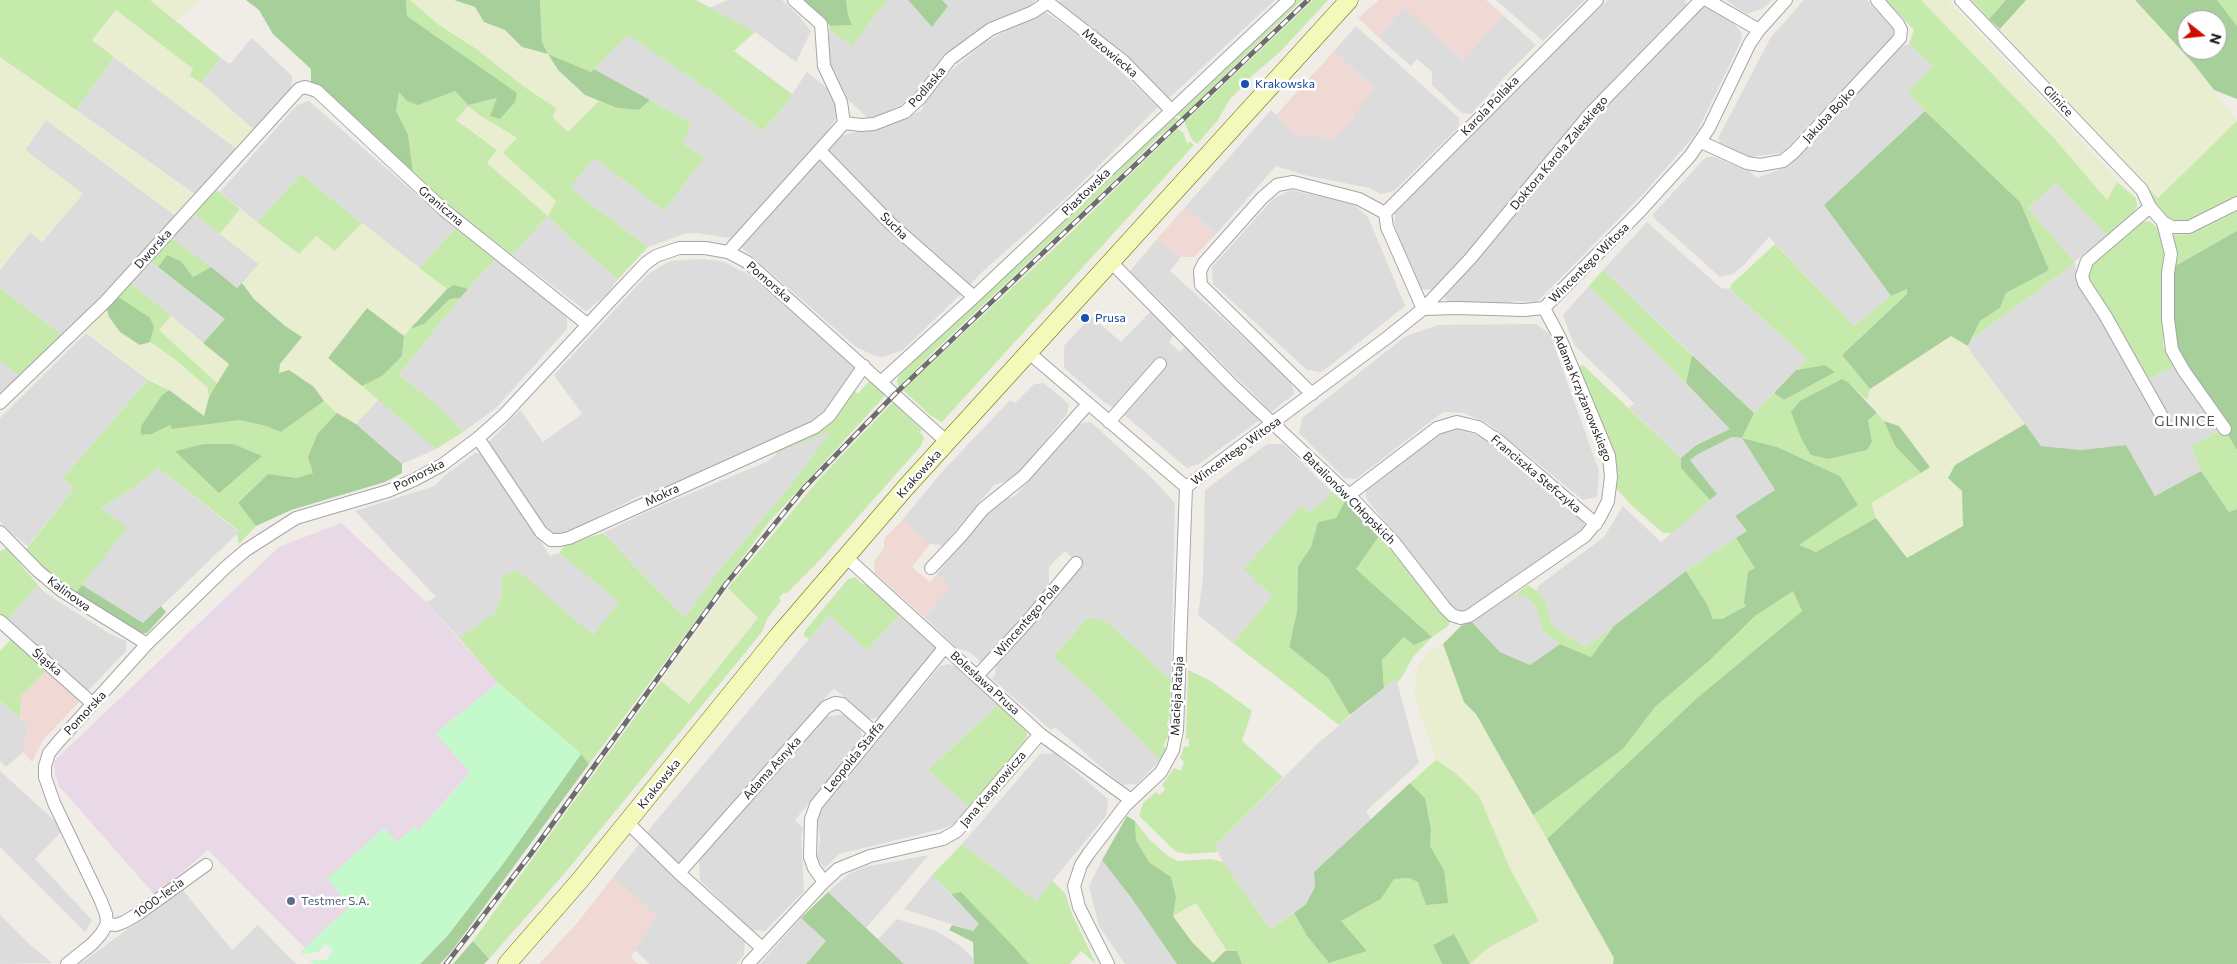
<!DOCTYPE html>
<meta charset="utf-8">
<style>
body{margin:0}
#map{position:relative;width:2237px;height:964px;overflow:hidden;background:#f0ede6;font-family:Commissioner,sans-serif}
canvas{display:block}
.north{position:absolute;left:2177px;top:10px;width:50px;height:50px;box-sizing:border-box;background:#fff;border:1px solid #a5a5a5;border-radius:50%;rotate:106deg;font-size:14px;font-weight:700;line-height:20px;text-align:center;color:#1f1f1f}
.north::after{content:'';display:block;margin:auto;width:18px;height:22px;background:#ce0d01;clip-path:polygon(50% 0,100% 100%,50% 72%,0 100%)}
</style>
<div id="map">
<canvas width="2237" height="964"></canvas>
<div class="north">N</div>
</div>
<script>
const g = document.querySelector('canvas').getContext('2d');
g.lineJoin = 'round';
function paint(path, color) {
  g.fillStyle = color;
  g.fill(path, 'evenodd');
}
function toPath(rows) {
  const path = new Path2D();
  for (const r of rows) {
    path.moveTo(r[0], r[1]);
    for (let i = 2; i < r.length; i += 2) path.lineTo(r[i], r[i + 1]);
  }
  return path;
}
function strokePath(path, color, width, dash) {
  g.strokeStyle = color;
  g.lineWidth = width;
  g.lineCap = dash ? 'butt' : 'round';
  g.setLineDash(dash || []);
  g.stroke(path);
}
function label(font, color, halo, rows, align = 'center') {
  g.font = font + ' Commissioner,sans-serif';
  g.lineWidth = 5;
  g.setLineDash([]);
  g.textBaseline = 'middle';
  g.strokeStyle = halo;
  g.fillStyle = color;
  for (const [text, x, y, turn = 0] of rows) {
    g.save();
    g.translate(x, y);
    g.rotate((+turn || 0) * Math.PI / 180);
    g.textAlign = isNaN(turn) ? turn : align;
    if (halo) g.strokeText(text, 0, 0);
    g.fillText(text, 0, 0);
    g.restore();
  }
}
paint(toPath([
 [728,0,782,0,800,17,811,31,796,62,755,32,709,8],
 [887,0,908,0,932,27,948,6,942,0,1036,0,1029,7,988,24,911,100,870,120,846,98,834,83,827,53,829,30,852,46],
 [1061,0,1275,0,1168,99,1056,3],
 [1496,0,1585,0,1543,41],
 [1608,0,1685,0,1687,6,1565,135,1482,236,1433,290,1419,289,1395,227,1395,213,1552,52],
 [1726,0,1772,0,1762,9,1746,14],
 [1804,0,1867,0,1893,27,1893,37,1782,153,1748,157,1721,145,1718,138,1771,37],
 [1704,6,1737,22,1736,26,1742,34,1741,41,1696,134,1645,192,1537,302,1513,301,1511,304,1449,303,1443,296,1490,245,1567,149,1626,83],
 [1404,7,1463,60,1503,15,1536,45,1508,73,1471,114,1462,113,1432,85,1432,72,1417,59,1411,66,1378,37],
 [1045,12,1078,34,1114,65,1158,107,1065,199,982,272,968,287,912,240,828,154,828,146,840,136,893,123,922,110,924,101,940,80,983,44,1005,31],
 [1356,26,1459,118,1459,127,1394,191,1381,194,1369,188,1304,175,1276,166,1216,234,1185,207,1271,110,1299,138,1303,134,1333,139,1352,120,1354,113,1375,89,1334,51],
 [628,35,712,92,762,131,780,112,807,72,829,90,840,108,836,118,816,148,735,239,697,233,684,234,648,247,576,193,570,186,593,160,597,160,664,211,704,158,682,143,691,127,688,121,594,69],
 [252,38,292,76,291,90,254,130,201,83,221,58,230,64],
 [1909,44,1933,66,1909,92,1925,111,1824,205,1891,296,1854,326,1769,237,1743,266,1733,274,1720,277,1654,218,1653,214,1706,157,1714,157,1749,171,1757,178,1789,166,1902,46],
 [114,57,237,149,196,195,76,110],
 [309,101,455,228,419,268,301,174,257,222,220,192,297,105],
 [46,120,176,216,107,291,62,335,0,288,0,270,30,232,42,242,82,194,25,150],
 [814,161,824,161,964,291,903,350,883,357,875,356,856,347,740,246],
 [2056,183,2108,236,2074,262,2028,208],
 [1291,190,1353,204,1368,217,1405,306,1322,372,1307,370,1213,284,1212,267,1273,199],
 [194,214,259,264,238,288,171,238],
 [548,216,578,246,618,279,606,295,586,311,512,255],
 [1647,222,1721,288,1730,289,1807,359,1754,413,1603,270],
 [1157,239,1181,257,1170,271,1291,380,1294,394,1271,412,1130,271],
 [495,259,567,316,567,329,495,409,463,432,434,402,399,375,460,298],
 [704,259,724,262,746,273,773,291,854,364,854,373,820,419,645,498,643,494,561,536,549,534,491,449,489,442,520,410,543,442,582,414,554,375,648,274,670,261],
 [148,260,226,319,203,343,129,282],
 [2075,263,2078,285,2098,313,2138,385,2176,365,2222,430,2191,446,2201,471,2155,496,2126,445,2081,450,2041,446,1971,353,1968,346,1972,339],
 [1589,286,1670,367,1731,429,1696,444,1681,458,1629,408,1634,403,1574,345,1563,315],
 [1150,312,1174,335,1169,342,1180,352,1188,343,1260,420,1199,464,1187,468,1123,414,1104,402,1064,368,1064,346,1091,316,1121,342],
 [1536,324,1550,334,1599,471,1597,497,1583,500,1489,424,1464,413,1443,412,1356,479,1344,478,1299,433,1302,418,1406,336,1438,325],
 [86,333,148,380,63,478,74,488,28,546,11,533,0,521,0,418],
 [0,361,20,376,0,395],
 [1044,383,1069,404,1067,414,1014,479,994,485,943,545,930,544,903,519,942,472,1010,400,1015,403,1034,384],
 [379,399,417,431,436,449,402,464,356,424],
 [1091,422,1153,479,1175,503,1171,680,1106,621,1088,617,1053,657,1091,690,1160,760,1137,784,1122,785,1055,727,1051,730,992,679,995,675,996,665,1082,566,1065,551,1049,567,1049,585,982,663,970,652,958,649,924,617,931,610,950,586,937,574,961,544,997,503,1016,495,1078,424],
 [1455,428,1487,438,1583,520,1585,527,1560,547,1466,612,1454,610,1366,498,1366,487,1444,430],
 [832,430,790,486,713,578,685,618,603,533,653,509,766,462,783,450],
 [1732,437,1742,438,1775,491,1735,516,1747,531,1689,569,1652,599,1586,647,1552,626,1545,601,1537,592,1538,586,1604,537,1623,506,1661,542,1717,494,1690,460,1698,454],
 [1267,444,1283,444,1331,491,1329,498,1309,512,1301,506,1245,569,1272,596,1233,643,1198,615,1203,578,1205,490],
 [475,453,483,454,550,556,559,553,620,602,593,635,501,577,502,594,495,613,459,638,426,602,436,597,355,511,435,486,444,476],
 [158,468,239,532,143,624,82,585,126,528,101,508,132,489],
 [38,585,44,592,75,612,110,634,126,641,126,651,88,691,7,620],
 [1515,594,1528,597,1536,608,1543,631,1560,644,1530,665,1500,652,1471,621,1500,599],
 [829,615,867,650,899,615,936,648,881,717,868,719,834,688,677,867,645,837,651,827],
 [948,664,958,667,998,705,928,770,970,808,959,822,942,829,839,854,825,868,817,859,820,839,817,815,940,666],
 [1396,678,1419,763,1366,811,1371,819,1314,872,1315,887,1306,904,1270,929,1223,862,1215,846,1317,744],
 [0,701,28,725,23,752,6,767,0,761],
 [845,714,860,729,862,738,795,820,803,828,801,837,804,891,765,931,751,930,700,880,699,860,825,717],
 [1054,753,1108,799,1106,816,1036,901,962,844,1040,754],
 [0,771,55,821,61,832,35,859,92,920,85,932,0,847],
 [641,842,745,939,744,955,736,964,650,964,635,950,656,916,613,877],
 [929,855,866,928,828,892,849,874,864,867],
 [1102,860,1130,896,1177,964,1125,964,1099,926,1089,886],
 [932,875,979,924,973,931,904,909],
 [182,889,232,950,258,925,296,964,80,964],
 [0,915,28,943,52,963,0,964],
 [801,918,826,941,806,964,760,964],
 [897,919,936,931,958,944,974,959,974,964,904,964,878,939]
]), '#dddcdc');
paint(toPath([
 [1379,0,1486,0,1503,15,1463,60,1404,7,1378,37,1358,18],
 [1334,51,1375,89,1354,113,1352,120,1333,139,1303,134,1299,138,1276,115],
 [1185,207,1216,234,1194,257,1181,257,1157,239],
 [903,519,930,544,912,567,930,582,937,574,950,586,931,610,924,617,875,573,874,561,884,548,884,539],
 [48,669,82,699,43,740,32,762,23,752,28,725,20,718,21,696],
 [613,877,656,916,631,957,638,964,539,964,578,922]
]), '#f0d8d5');
paint(toPath([
 [341,523,423,599,498,683,436,733,470,772,418,831,416,826,397,842,384,828,328,880,350,906,305,948,208,850,160,891,154,894,59,786,55,774,54,761,279,547]
]), '#e9d8e5');
paint(toPath([
 [150,0,199,0,177,21],
 [410,0,454,0,475,7,484,22,505,30,522,47,548,54,558,70,572,84,585,95,599,101,568,132,553,118,555,108,523,86,478,50,439,25],
 [1921,0,1948,0,2114,176,2117,182,2107,201,2053,137],
 [2026,0,2135,0,2193,63,2237,121,2157,198,2000,29],
 [116,10,193,69,190,76,201,83,254,130,237,149,92,41],
 [0,57,76,110,196,195,176,216,46,120,25,150,83,194,42,242,30,232,0,270],
 [468,105,481,116,518,139,504,153,556,201,548,216,487,163,497,150,456,119],
 [240,209,299,254,316,236,335,251,362,223,447,289,404,336,367,308,328,359,379,399,356,424,337,413,324,401,314,387,279,373,280,364,302,337,285,326,254,299,242,283,259,264,220,234],
 [106,306,140,345,150,342,176,360,207,387,209,397,204,416,163,385,148,380,82,329],
 [171,316,229,364,218,384,159,330],
 [1952,336,1968,346,1971,353,2025,424,1955,465,1962,491,1963,526,1907,558,1876,518,1870,503,1930,467,1899,426,1884,421,1867,400,1870,389],
 [728,588,758,618,689,704,661,681],
 [1443,644,1464,702,1476,714,1533,815,1614,958,1613,964,1470,964,1488,948,1538,921,1454,772,1436,760,1414,696,1417,668,1427,654],
 [1196,903,1227,951,1213,963,1192,942,1173,916]
]), '#eaeed1');
paint(toPath([
 [0,0,150,0,221,58,201,83,190,76,193,69,116,10,92,40,114,57,76,110,0,57],
 [406,0,410,0,439,25,478,50,523,86,556,108,553,118,568,132,599,101,617,108,639,110,650,100,688,121,691,127,682,143,704,158,664,211,597,160,593,160,571,186,576,193,648,247,618,279,578,246,548,216,512,255,407,174,401,123,396,111,399,91,455,91,468,105,497,98,515,102,463,55,407,16],
 [468,106,481,116,517,138,503,153,556,201,548,216,487,163,497,150,456,120],
 [540,0,696,0,755,32,734,51,792,94,780,112,762,131,712,92,628,35,591,72,548,54,542,42],
 [846,0,887,0,852,46,829,30,830,26,852,25,848,15],
 [1295,0,1302,0,1181,118,1179,115,1176,117,1181,108],
 [1313,0,1328,0,1280,52,1246,81,1242,77,1238,81,1243,86,1230,99,1218,120,1197,144,1192,140,1184,121,1189,118],
 [1885,0,1921,0,2053,137,2107,200,2117,182,2136,198,2137,207,2132,214,2108,236,2056,183,2028,208,2075,263,1972,339,1980,321,2000,308,2006,293,2048,270,2020,202,1930,116,1908,92,1933,66,1909,44,1914,30],
 [1972,0,2006,0,1989,19],
 [2217,0,2237,0,2237,26],
 [1173,117,1178,119,1178,122,1158,137,1114,181,931,354,899,388,897,381,899,375],
 [2237,121,2237,196,2191,221,2169,225,2161,218,2148,188,2158,198],
 [1177,129,1183,132,1187,143,1190,142,1194,145,1193,146,942,422,930,415,903,390,1059,244],
 [301,174,362,223,335,251,316,236,299,254,257,222],
 [217,190,240,209,220,234,194,214],
 [2237,210,2237,231,2175,266,2174,235,2188,234],
 [2149,221,2158,228,2166,257,2163,282,2163,346,2176,365,2147,380,2088,278,2092,263,2141,222],
 [455,228,495,259,468,289,454,285,447,289,419,268],
 [171,238,211,267,193,277,181,261,167,255,158,267,148,260],
 [1775,244,1854,326,1891,296,1907,289,1907,294,1842,355,1870,389,1867,400,1849,383,1829,459,1867,450,1872,442,1868,420,1877,413,1884,421,1895,446,1921,473,1871,503,1876,518,1816,552,1798,545,1858,505,1840,476,1777,447,1742,438,1754,413,1774,393,1784,400,1834,372,1825,365,1796,370,1807,359,1730,289,1732,284],
 [1603,270,1692,355,1686,383,1589,286],
 [129,282,171,316,159,330,218,384,209,397,207,387,176,360,150,342,154,327,117,296],
 [0,288,62,335,20,376,0,361],
 [460,298,399,375,434,402,463,432,436,449,362,386,382,376,402,356,404,336,410,329,424,324,450,299],
 [1583,365,1681,458,1682,468,1710,500,1672,533,1663,533,1630,504,1616,488,1578,367],
 [148,380,169,390,162,395,141,426,142,435,152,434,170,425,172,429,240,420,266,426,281,432,324,401,337,413,318,433,313,473,298,478,268,474,238,503,256,526,239,544,237,534,239,531,158,468,132,489,101,508,127,528,74,595,25,551,74,488,63,478],
 [870,380,885,394,883,398,769,522,589,764,581,754,498,683,459,638,495,613,502,594,501,577,517,570,593,635,619,602,559,553,565,545,603,533,685,618,713,578,790,486,831,431,783,450,776,455,777,446,827,424,851,388,858,394],
 [893,402,922,430,920,432,924,438,921,446,819,561,786,594,784,592,779,598,781,601,767,619,762,632,564,874,489,959,473,941,661,681,689,704,758,618,728,588,821,477],
 [2222,430,2227,433,2237,450,2237,509,2229,512,2201,471,2191,446],
 [1331,491,1345,501,1336,518,1318,522,1311,547,1298,566,1297,612,1289,647,1330,679,1350,715,1339,725,1233,643,1272,596,1244,569,1301,506,1309,512,1328,498],
 [1379,536,1451,620,1448,626,1432,637,1413,657,1402,677,1397,683,1396,678,1384,688,1382,660,1404,637,1431,636,1356,569],
 [1736,538,1756,568,1746,606,1722,619,1713,619,1707,604,1686,571],
 [7,548,38,585,7,620,0,614,0,551],
 [855,577,861,583,868,585,902,612,867,650,829,615,809,639,804,636,804,632,848,579],
 [1528,585,1537,591,1545,601,1552,626,1586,647,1614,626,1591,657,1560,644,1543,631,1536,608,1528,597,1515,594],
 [1793,590,1802,611,1697,698,1547,839,1533,815,1623,749,1655,707,1709,661,1755,616],
 [1088,617,1106,621,1171,680,1170,714,1167,725,1170,729,1170,736,1166,739,1164,745,1167,751,1160,760,1091,690,1053,657],
 [12,638,48,669,21,696,20,718,0,701,0,651],
 [1188,670,1211,681,1252,711,1242,741,1283,777,1215,846,1218,852,1190,854,1176,852,1139,816,1143,803,1156,792,1159,795,1165,790,1162,785,1174,768,1181,771,1184,762,1180,758,1184,747,1189,746,1189,739,1186,739],
 [998,705,1027,732,1027,738,970,808,928,770],
 [1436,760,1454,772,1479,796,1511,871,1539,921,1488,948,1470,964,1454,935,1433,945,1442,964,1242,964,1237,951,1227,951,1196,903,1173,916,1176,897,1171,877,1149,862,1136,840,1135,821,1150,840,1168,856,1178,861,1210,859,1223,862,1270,929,1294,913,1307,936,1329,963,1367,951,1341,921,1381,899,1394,879,1409,878,1419,882,1426,905,1444,870,1430,846,1431,829,1425,798,1410,783],
 [962,844,1036,901,1052,881,1065,893,1072,914,1096,964,1081,951,1070,964,1029,964,961,892,951,894,932,875]
]), '#c6eaac');
paint(toPath([
 [246,0,406,0,407,16,517,93,515,102,500,119,490,116,497,98,468,105,455,91,418,105,407,101,399,92,396,111,408,135,413,174,311,85,311,69,273,34,259,10],
 [454,0,540,0,542,42,548,54,591,72,594,69,650,100,639,110,617,108,585,95,558,70,548,54,522,47,505,30,484,22,475,7],
 [798,0,846,0,848,15,852,25,830,26,824,17],
 [908,0,942,0,948,6,932,27],
 [2006,0,2026,0,2000,29,1989,19],
 [2135,0,2217,0,2237,26,2237,99,2214,90,2193,63],
 [2187,20,2217,20,2217,50,2187,50],
 [1925,111,2020,202,2049,270,2006,293,2000,308,1980,321,1968,346,1951,336,1870,389,1842,355,1907,294,1907,289,1891,296,1824,205],
 [2237,231,2237,450,2176,350,2172,301,2175,266],
 [167,255,181,261,193,277,211,267,237,288,242,283,254,299,285,326,302,337,280,364,279,373,289,370,314,387,324,401,281,432,266,426,240,420,172,429,170,425,152,434,141,435,141,426,162,395,169,390,204,416,209,397,229,364,203,343,225,319,158,267],
 [454,285,468,289,460,298,450,299,424,324,410,329,447,289],
 [117,296,150,318,154,327,150,342,140,345,120,332,109,317,106,306],
 [367,308,404,336,402,356,382,376,362,386,328,358],
 [1692,355,1754,413,1742,438,1777,447,1840,476,1858,505,1799,545,1816,552,1876,518,1907,558,1963,526,1962,491,1948,478,1955,465,2025,424,2041,446,2081,450,2126,445,2155,496,2201,471,2229,512,2237,509,2237,964,1613,964,1614,958,1547,839,1697,698,1802,611,1793,591,1755,616,1709,661,1655,707,1623,749,1533,815,1476,714,1464,702,1443,644,1461,626,1471,621,1500,652,1530,665,1560,644,1591,657,1614,626,1686,571,1707,604,1713,619,1722,619,1746,606,1744,603,1748,572,1755,568,1736,538,1747,531,1735,516,1775,490,1742,438,1732,437,1698,454,1690,460,1717,494,1710,500,1681,468,1681,458,1696,445,1730,429,1686,383],
 [1825,365,1835,372,1784,400,1774,393,1796,370],
 [1842,379,1849,383,1877,413,1868,420,1872,442,1867,450,1829,459,1811,455,1802,440,1791,412,1800,401],
 [337,413,356,424,402,464,402,473,385,482,291,510,256,526,238,503,268,474,297,478,313,473,308,457,318,433],
 [1884,421,1899,426,1930,467,1921,473,1895,446],
 [205,444,233,444,262,456,219,493,175,451],
 [1345,501,1379,536,1356,569,1432,637,1414,645,1404,637,1382,660,1384,688,1350,715,1329,679,1289,647,1297,612,1298,566,1311,547,1318,522,1336,518],
 [82,585,143,623,161,606,166,612,147,633,137,633,74,595],
 [581,754,589,764,451,952,440,964,420,964,448,935,505,861],
 [1410,783,1425,798,1431,829,1430,846,1444,870,1448,903,1426,905,1418,882,1409,878,1394,879,1381,899,1341,921,1367,951,1329,963,1307,936,1294,913,1306,904,1315,887,1314,872],
 [1127,816,1135,821,1136,840,1149,862,1171,877,1176,897,1173,916,1192,942,1213,963,1225,951,1237,951,1242,964,1177,964,1130,896,1102,860],
 [828,892,904,964,806,964,826,941,801,918],
 [961,892,1014,947,1029,964,974,964,973,942,949,930,952,925,973,931,979,924,951,894],
 [1454,934,1470,964,1442,964,1433,945],
 [473,941,489,959,484,964,453,964]
]), '#a7cf9a');
paint(toPath([
 [498,683,581,754,505,861,448,935,420,964,314,964,309,960,326,960,333,951,326,944,318,952,303,954,301,952,350,906,327,879,384,828,397,842,416,826,418,831,470,773,436,733]
]), '#c3f9cb');
const street = toPath([
 [794,0,821,24,824,66,841,102,844,123],
 [1045,0,1123,61,1171,110],
 [1707,0,1759,30],
 [1961,0,2142,190,2150,207,2163,222,2172,227,2189,227,2237,203],
 [844,123,861,125,874,124,905,112,920,98,950,59,969,45,991,29,1033,12,1048,2],
 [1701,142,1747,163,1760,165,1783,161,1794,152,1900,38,1901,30,1898,24,1877,0],
 [820,151,891,224,974,297],
 [2150,207,2087,261,2082,276,2084,283,2105,315,2164,420],
 [1385,213,1597,0],
 [2163,222,2171,254,2168,273,2168,319,2172,350,2184,371,2225,429],
 [728,252,844,123],
 [1110,261,1232,385,1349,495,1393,541,1445,608,1452,615,1461,618,1469,616,1585,536,1599,519,1608,501,1611,477,1609,456,1560,338,1544,308],
 [1028,352,1186,487],
 [882,381,974,297,1289,0],
 [1312,394,1201,285,1200,271,1204,263,1262,198,1277,185,1293,182,1359,199,1385,213,1387,227,1423,309,1470,259,1589,115,1701,0],
 [0,403,106,301,299,89,305,87,317,91,444,210,588,325],
 [1109,422,1160,364],
 [478,438,541,532,551,540,560,540,569,538,815,427,829,416,864,366],
 [1186,487,1388,337,1423,309,1457,308,1524,310,1544,308,1640,211,1690,156,1709,128,1750,43,1759,30,1786,0],
 [1349,495,1437,428,1457,422,1478,427,1499,441,1596,524],
 [0,532,38,571,62,591,147,644],
 [846,557,1040,734,1131,800],
 [931,568,961,536,983,509,1024,476,1088,404],
 [0,621,93,704],
 [977,676,1026,623,1076,563],
 [627,822,679,873,826,707,835,703,842,704,874,732],
 [679,873,762,948],
 [824,882,814,868,810,857,811,819,816,805,945,647],
 [107,924,116,925,124,922,138,914,206,865],
 [67,964,92,944,101,934,107,924,106,914,101,901,54,803,45,777,45,766,49,753,59,741,147,644,226,567,246,550,296,518,388,491,414,480,442,465,478,438,504,415,609,302,646,263,656,256,679,248,705,248,728,252,747,262,947,442],
 [748,964,824,882,838,869,870,856,943,839,957,831,1040,734],
 [1108,964,1079,907,1074,886,1081,865,1089,853,1125,806,1161,772,1173,750,1177,730,1186,487]
]);
const secondary = toPath([
 [507,964,581,879,778,636,907,486,1349,0]
]);
strokePath(street, '#a6a6a6', 14);
strokePath(secondary, '#647705', 19);
strokePath(street, '#fff', 12);
strokePath(secondary, '#f2f9ba', 18);
const rail = toPath([
 [446,964,530,855,726,584,804,488,895,394,1308,0]
]);
strokePath(rail, '#6d6d6d', 5);
strokePath(rail, '#fff', 3, [9]);
for (const [x, y, r, color] of [
 [1245,84,5,"#1a4fb4"],
 [1085,318,5,"#1a4fb4"],
 [291,901,5,"#5c6f8a"]
]) {
  const dot = new Path2D();
  dot.arc(x, y, r, 0, 2 * Math.PI);
  g.fillStyle = color;
  g.fill(dot);
  strokePath(dot, '#fff', 2);
}
label('12px', '#1f1f1f', '#fff', [
 ["Mazowiecka",1110,53,40],
 ["Podlaska",927,87,-49],
 ["Glinice",2058,101,47],
 ["Karola Pollaka",1490,106,-46],
 ["Jakuba Bojko",1829,115,-47],
 ["Doktora Karola Zaleskiego",1559,153,-50],
 ["Piastowska",1086,192,-44],
 ["Graniczna",441,206,40],
 ["Sucha",894,226,44],
 ["Dworska",153,249,-48],
 ["Wincentego Witosa",1589,263,-45],
 ["Pomorska",769,282,41],
 ["Adama Krzyżanowskiego",1583,398,68],
 ["Wincentego Witosa",1236,451,-36],
 ["Krakowska",919,474,-48],
 ["Franciszka Stefczyka",1536,474,40],
 ["Pomorska",419,475,-27],
 ["Mokra",662,495,-25],
 ["Batalionów Chłopskich",1349,498,45],
 ["Kalinowa",69,594,36],
 ["Wincentego Pola",1027,620,-49],
 ["Śląska",47,662,40],
 ["Bolesława Prusa",985,683,42],
 ["Macieja Rataja",1177,696,-87],
 ["Pomorska",85,713,-47],
 ["Leopolda Staffa",854,757,-51],
 ["Adama Asnyka",772,768,-48],
 ["Krakowska",659,784,-51],
 ["Jana Kasprowicza",993,789,-50],
 ["1000-lecia",159,898,-36]
]);
label('12px', '#164399', '#fff', [
 ["Krakowska",1255,84],
 ["Prusa",1095,318]
], 'left');
label('12px', '#4e5e75', '#fff', [
 ["Testmer S.A.",301,901]
], 'left');
g.letterSpacing = '1px';
label('14px', '#525252', '#fff', [
 ["GLINICE",2185,421]
]);
g.letterSpacing = '0px';
</script>
